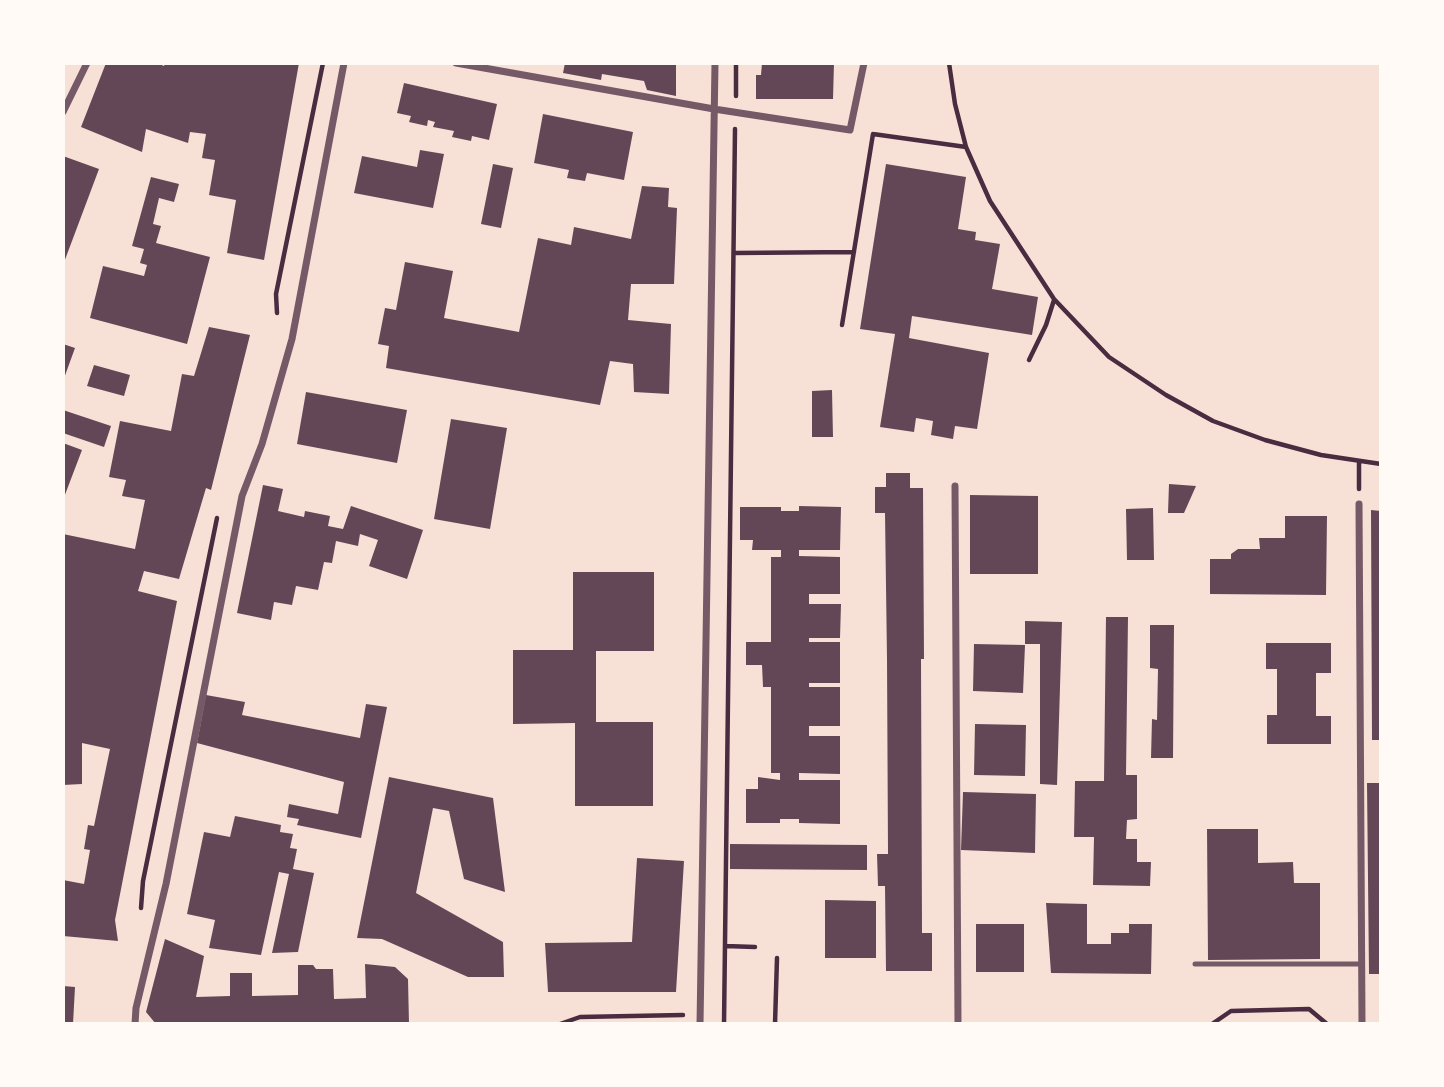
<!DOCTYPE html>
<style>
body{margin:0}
#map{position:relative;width:1444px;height:1087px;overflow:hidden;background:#f7e1d7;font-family:Cabin,sans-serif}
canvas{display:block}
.frame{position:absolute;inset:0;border:65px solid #fffaf5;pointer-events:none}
</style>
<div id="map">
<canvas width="1444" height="1087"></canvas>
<div class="frame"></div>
</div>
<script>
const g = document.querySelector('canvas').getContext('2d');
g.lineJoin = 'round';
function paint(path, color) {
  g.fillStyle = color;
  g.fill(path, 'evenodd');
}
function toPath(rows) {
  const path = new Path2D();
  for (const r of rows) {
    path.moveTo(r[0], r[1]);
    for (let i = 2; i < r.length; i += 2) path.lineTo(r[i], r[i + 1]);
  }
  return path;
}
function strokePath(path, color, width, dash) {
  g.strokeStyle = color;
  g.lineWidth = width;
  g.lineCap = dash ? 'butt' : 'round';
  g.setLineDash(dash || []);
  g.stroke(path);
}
paint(toPath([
 [106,63,157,63,164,66,165,63,299,63,264,260,227,253,236,200,209,195,215,160,202,158,206,134,190,132,188,143,146,129,142,152,81,127],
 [565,63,676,63,676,96,647,90,644,81,602,74,601,80,563,73],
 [762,63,834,63,833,99,756,99,756,75,761,75],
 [404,83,497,104,489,140,472,136,471,141,452,137,454,131,433,127,435,122,428,120,427,126,409,122,411,116,397,113],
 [543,114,633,132,624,180,587,173,585,181,567,178,569,170,534,163],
 [420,150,444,154,433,208,354,193,362,156,417,167],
 [63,156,99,169,63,265],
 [493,164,513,168,501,228,481,224],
 [886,164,966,177,958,229,976,232,975,240,1000,244,992,289,1038,297,1032,335,912,316,909,338,989,353,977,429,955,426,953,439,931,435,933,421,916,418,914,432,880,427,895,334,860,329],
 [151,177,179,184,174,202,159,198,153,224,161,226,156,243,210,257,187,344,90,318,103,266,144,276,147,265,140,263,144,249,132,246],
 [642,186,669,188,668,207,677,208,674,284,631,284,628,320,671,324,669,394,634,392,633,364,610,361,600,405,386,368,389,346,378,344,385,308,396,310,405,262,453,271,444,318,519,332,538,238,571,245,574,227,631,239],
 [209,327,250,335,211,490,206,488,179,579,144,571,138,591,177,601,115,920,118,941,63,936,63,880,84,884,90,850,84,849,88,825,94,826,110,749,82,743,82,784,63,785,63,534,135,549,145,500,122,496,126,480,109,477,120,421,171,431,182,374,194,376],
 [63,344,75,348,63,381],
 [94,365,130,375,124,396,87,386],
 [832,390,833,437,812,437,812,391],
 [306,392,407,410,397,463,297,444],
 [63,410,111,426,104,447,63,433],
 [451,419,507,428,490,529,434,519],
 [63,443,82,450,63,500],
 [886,473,910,473,910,488,923,488,924,659,921,659,922,933,932,933,932,971,886,971,885,886,878,886,877,854,888,854,887,659,885,513,875,513,875,487,886,487],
 [1169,484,1196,486,1184,513,1168,513],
 [263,485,283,489,278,511,304,517,305,511,330,516,328,526,343,529,351,506,423,530,407,579,369,566,378,540,360,534,358,546,336,541,332,563,324,562,318,590,296,586,292,605,274,602,271,620,237,613],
 [970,495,1038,496,1038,574,970,574],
 [799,506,841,507,840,550,799,550,799,556,840,557,840,594,809,594,809,604,841,604,840,638,809,638,809,642,840,642,840,683,809,683,809,687,840,687,840,726,809,726,809,736,840,736,840,774,799,773,799,780,840,780,840,824,799,823,799,819,780,819,780,823,746,823,746,789,758,789,758,777,780,780,780,773,771,773,771,687,763,687,762,665,746,665,746,642,771,642,771,557,781,557,781,550,752,550,753,540,740,540,740,507,781,507,781,511,799,511],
 [1153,508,1154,560,1127,560,1126,509],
 [1371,510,1381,511,1381,740,1372,740],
 [1285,516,1327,516,1326,595,1210,594,1210,559,1231,559,1231,554,1238,549,1260,549,1259,538,1285,538],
 [573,572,654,572,654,651,596,651,596,722,653,722,653,806,575,806,575,723,513,724,513,650,573,650],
 [1106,617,1128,617,1126,775,1137,775,1137,819,1127,820,1126,839,1137,839,1137,862,1151,862,1150,886,1093,885,1094,837,1074,837,1075,781,1104,781],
 [1025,621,1062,622,1057,785,1040,784,1040,644,1025,644],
 [1150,625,1174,625,1173,758,1151,758,1152,719,1157,720,1158,669,1150,668],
 [1266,643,1331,643,1331,673,1316,673,1316,716,1331,716,1331,744,1267,744,1267,715,1277,715,1277,669,1266,669],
 [974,644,1025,645,1023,693,973,691],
 [206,695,245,702,242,715,360,738,366,704,387,707,361,838,297,825,299,819,287,817,289,804,338,814,344,782,197,743],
 [975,724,1026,725,1025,776,974,775],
 [389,777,493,798,505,892,464,879,449,811,433,808,416,893,503,942,504,977,468,977,382,939,357,938],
 [1367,783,1381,783,1381,974,1369,974],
 [963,792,1036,794,1035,853,961,850],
 [235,816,281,825,280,832,293,834,290,848,297,849,293,869,314,873,298,952,272,953,289,874,279,872,261,955,209,948,215,920,187,914,204,832,230,837],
 [1207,829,1258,829,1258,863,1293,862,1294,883,1320,883,1320,959,1208,960],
 [730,844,867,845,867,870,730,869],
 [637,858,684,861,676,992,548,992,545,943,632,942],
 [825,900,876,901,876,958,825,958],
 [1046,903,1087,904,1087,944,1111,944,1111,933,1129,933,1129,924,1152,924,1151,974,1051,973],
 [976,924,1024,924,1024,972,976,972],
 [165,939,204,956,196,997,230,996,230,973,252,973,252,996,298,995,298,965,313,965,316,969,333,969,334,999,366,998,365,964,395,967,408,979,409,1024,156,1024,146,1012],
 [63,986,75,987,73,1024,63,1024]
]), '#644757');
strokePath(toPath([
 [949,63,955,104,966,147,990,201,1054,299,1109,357,1166,395,1213,421,1265,440,1321,455,1381,464],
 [736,96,736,63],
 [873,134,966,147],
 [734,253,854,252],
 [277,313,276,294,323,63],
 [842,325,873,134],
 [1029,360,1046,325,1054,300],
 [1359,462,1359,489],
 [141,908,143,881,217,518],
 [725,946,755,947],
 [560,1024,580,1017,683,1015],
 [724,1024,735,129],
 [775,1024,777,958],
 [1212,1024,1231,1011,1309,1009,1327,1024]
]), '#4a2c40', 4.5);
strokePath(toPath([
 [1195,964,1362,964]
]), '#755966', 5);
strokePath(toPath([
 [456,63,714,109,850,130,864,63],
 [63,112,87,63],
 [955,486,958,1024],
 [1359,504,1362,1024],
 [135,1024,136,1008,166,884,242,496,262,444,292,339,344,63],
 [700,1024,715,63]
]), '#755966', 7);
</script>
